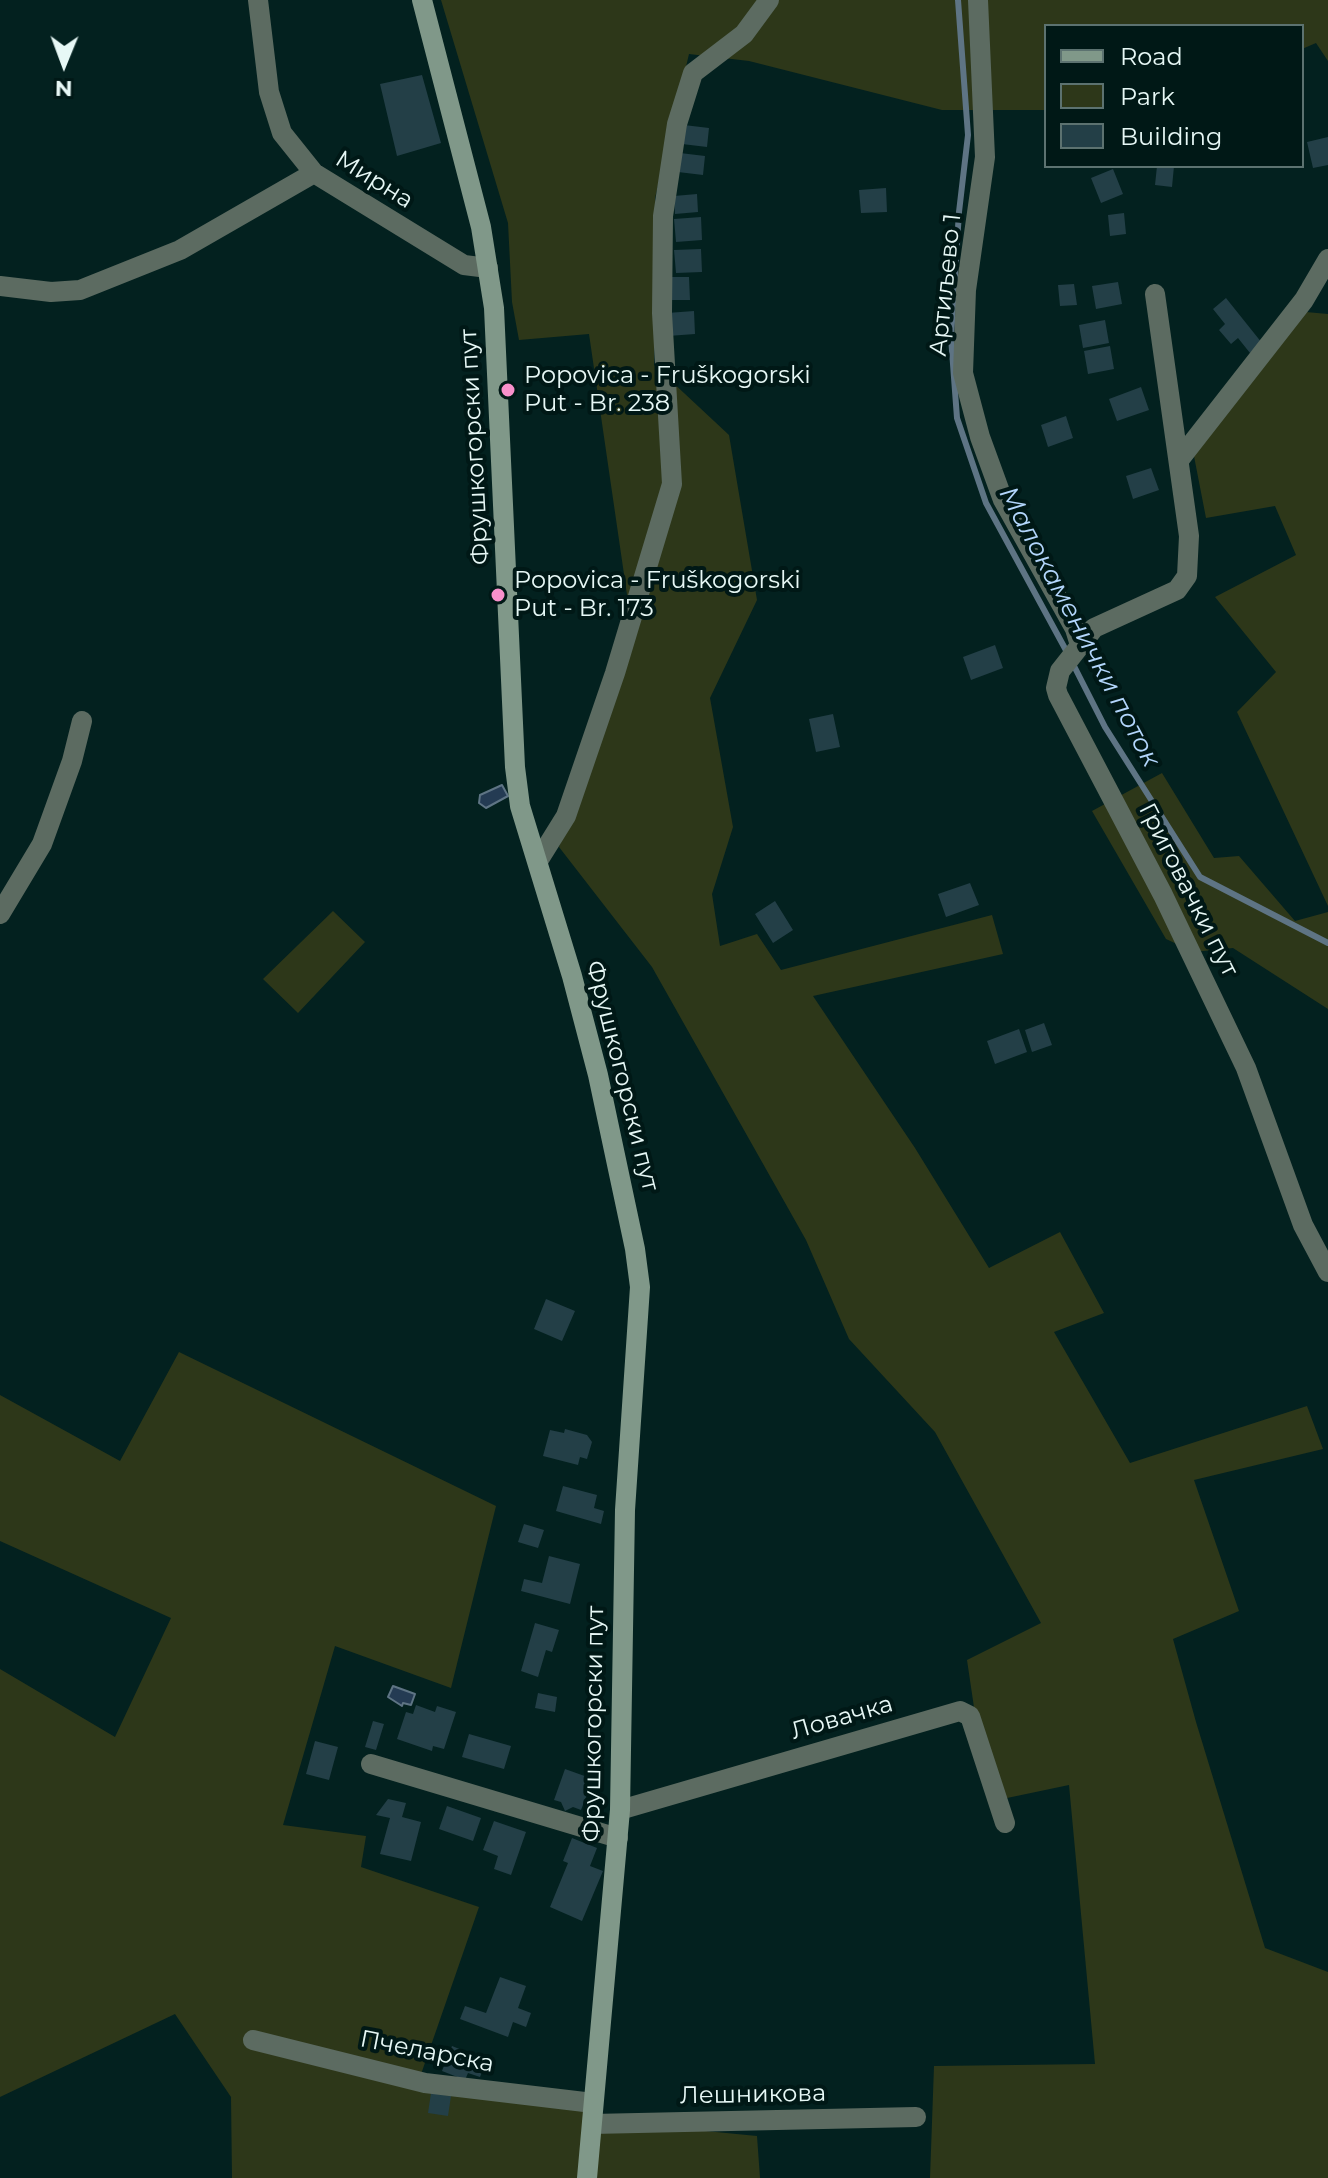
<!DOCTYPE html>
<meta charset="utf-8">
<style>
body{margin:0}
#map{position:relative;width:1328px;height:2178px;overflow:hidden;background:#03211f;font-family:Montserrat,sans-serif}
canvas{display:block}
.legend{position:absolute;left:1044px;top:24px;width:260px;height:144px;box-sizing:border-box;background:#001816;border:2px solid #5c7270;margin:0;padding:10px 14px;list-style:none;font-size:24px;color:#e7f8f6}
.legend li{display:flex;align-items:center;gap:16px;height:40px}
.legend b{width:40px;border:2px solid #5c7270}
.north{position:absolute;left:24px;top:24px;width:80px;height:80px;-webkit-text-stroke:6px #001816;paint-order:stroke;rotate:181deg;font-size:22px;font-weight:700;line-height:32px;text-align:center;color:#e7f8f6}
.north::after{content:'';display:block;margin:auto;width:28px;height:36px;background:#e7f8f6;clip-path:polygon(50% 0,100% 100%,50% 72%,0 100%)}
</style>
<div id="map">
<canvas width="1328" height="2178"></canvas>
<ul class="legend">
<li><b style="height:10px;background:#809889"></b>Road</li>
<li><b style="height:22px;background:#2d3719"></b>Park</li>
<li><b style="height:22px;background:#233f47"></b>Building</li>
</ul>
<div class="north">N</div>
</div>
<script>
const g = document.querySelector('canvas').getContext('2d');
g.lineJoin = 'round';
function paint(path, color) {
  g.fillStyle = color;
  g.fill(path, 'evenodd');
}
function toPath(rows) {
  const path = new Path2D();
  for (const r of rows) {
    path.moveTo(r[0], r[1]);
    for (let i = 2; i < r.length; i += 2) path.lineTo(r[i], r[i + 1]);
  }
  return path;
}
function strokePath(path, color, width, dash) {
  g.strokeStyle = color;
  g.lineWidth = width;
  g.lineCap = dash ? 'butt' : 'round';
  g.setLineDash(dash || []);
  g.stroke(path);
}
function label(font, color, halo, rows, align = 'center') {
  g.font = font + ' Montserrat,sans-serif';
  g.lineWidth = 8;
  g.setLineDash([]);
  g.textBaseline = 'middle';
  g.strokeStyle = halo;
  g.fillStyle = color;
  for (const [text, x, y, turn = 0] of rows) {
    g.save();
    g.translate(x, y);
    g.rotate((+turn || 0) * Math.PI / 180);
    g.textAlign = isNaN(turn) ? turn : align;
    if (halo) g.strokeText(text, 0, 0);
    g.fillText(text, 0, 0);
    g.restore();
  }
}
paint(toPath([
 [441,0,1328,0,1328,61,1316,43,1302,49,1302,26,1046,26,1046,110,942,110,749,61,689,54,655,198,654,365,729,435,757,600,710,698,733,827,712,894,720,946,757,934,781,970,992,915,1003,954,813,996,915,1148,989,1268,1060,1232,1104,1313,1054,1332,1130,1463,1307,1406,1323,1449,1194,1480,1239,1611,1173,1639,1196,1722,1265,1948,1328,1972,1328,2178,930,2178,934,2066,1095,2064,1069,1785,988,1802,967,1660,1041,1623,935,1432,849,1339,806,1240,652,967,559,847,633,636,589,334,519,340,512,302,508,223],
 [1295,311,1328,314,1328,906,1237,712,1276,672,1215,597,1296,555,1275,506,1206,518,1193,451],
 [1162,773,1214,858,1239,856,1295,921,1328,912,1328,1009,1233,948,1194,952,1166,939,1092,811],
 [333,911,365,942,298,1013,263,979],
 [179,1352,496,1506,451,1688,335,1646,283,1825,366,1836,361,1867,479,1907,419,2080,601,2098,603,2121,757,2136,760,2178,232,2178,231,2097,175,2014,0,2097,0,1669,115,1737,171,1618,0,1541,0,1395,120,1461]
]), '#2d3719');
const water = toPath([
 [502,785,508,796,486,808,479,803,480,795,502,785],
 [393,1686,415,1694,411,1705,403,1703,402,1706,388,1697,393,1686]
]);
paint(water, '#243b53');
strokePath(water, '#5e7484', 2);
strokePath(toPath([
 [958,0,968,135,959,212,951,337,957,418,986,503,1068,654],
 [1073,664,1105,727,1200,877,1328,943]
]), '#5e7484', 6);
paint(toPath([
 [422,75,441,143,397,156,380,84],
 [684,125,709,128,707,147,682,144],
 [1328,137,1328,165,1313,168,1307,142],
 [680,153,705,156,703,175,678,172],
 [1157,166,1174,166,1172,187,1155,185],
 [1113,169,1123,194,1101,203,1091,178],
 [886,188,887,212,861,213,859,190],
 [697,194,698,212,675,214,674,196],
 [1124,213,1126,234,1110,236,1108,215],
 [701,217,702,240,676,242,674,219],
 [701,249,702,272,676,273,674,250],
 [671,277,689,277,690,300,672,300],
 [1118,282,1122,304,1096,309,1092,286],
 [1074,284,1077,305,1060,306,1058,285],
 [1226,298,1262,343,1250,353,1238,338,1231,344,1219,330,1225,324,1213,309],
 [694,311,695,334,668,336,667,313],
 [1105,320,1109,343,1083,348,1079,325],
 [1110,346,1114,369,1088,374,1084,351],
 [1141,387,1149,410,1117,421,1109,399],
 [1066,416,1073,438,1048,447,1041,425],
 [1151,468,1159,490,1133,499,1126,476],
 [995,645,1003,668,971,680,963,657],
 [833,714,840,747,816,752,809,719],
 [970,883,979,905,946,917,938,894],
 [775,901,793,930,773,943,755,914],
 [1044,1023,1052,1045,1032,1052,1025,1030],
 [1019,1029,1027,1052,995,1064,987,1041],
 [546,1299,575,1311,562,1341,534,1329],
 [565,1429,587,1435,592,1442,587,1459,580,1457,578,1465,543,1456,550,1430,564,1433],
 [563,1486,597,1495,594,1508,604,1511,601,1524,556,1511],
 [524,1524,544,1530,538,1548,518,1542],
 [549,1556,580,1564,570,1604,521,1591,524,1579,542,1583],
 [535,1623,559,1630,552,1652,546,1650,538,1677,521,1671],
 [538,1693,557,1697,555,1712,535,1708],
 [416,1705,435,1712,437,1706,456,1712,444,1749,433,1746,432,1751,397,1739,406,1712,413,1714],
 [373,1721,384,1724,376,1750,365,1747],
 [469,1734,511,1746,504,1769,462,1757],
 [315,1741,338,1747,329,1780,306,1774],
 [565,1769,593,1779,581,1810,573,1807,565,1811,561,1802,554,1800],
 [388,1799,406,1803,402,1817,421,1822,411,1861,380,1854,390,1818,376,1815],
 [447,1806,481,1818,473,1841,439,1829],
 [494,1821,526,1832,511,1875,494,1869,498,1856,483,1850],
 [572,1838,597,1848,590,1866,603,1871,582,1921,550,1907,568,1863,563,1861],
 [500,1977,526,1986,518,2008,531,2013,526,2027,513,2022,508,2037,460,2019,465,2006,486,2013],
 [452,2046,487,2060,480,2077,468,2073,465,2080,442,2071],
 [431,2093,451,2096,448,2116,428,2113]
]), '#233f47');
strokePath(toPath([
 [258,0,269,92,282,133,314,173,464,265,488,268],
 [978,0,985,157,966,290,963,373,980,437,1003,500,1075,629,1080,645],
 [0,286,51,292,80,290,180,250,314,173],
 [1155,294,1189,536,1187,576,1177,590,1094,628,1060,671,1056,688,1058,695,1163,895,1246,1068,1303,1225,1328,1272],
 [1179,460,1304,300,1328,259],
 [538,861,566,816,615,673,672,484,662,313,663,216,677,124,693,73,744,34,769,0],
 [0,914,42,844,72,761,82,721],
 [371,1764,618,1838],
 [620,1810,960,1711,970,1716,1005,1823],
 [253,2040,425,2083,593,2103],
 [592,2124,916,2117]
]), '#5c6b61', 20);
strokePath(toPath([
 [422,0,481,227,494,308,515,767,520,806,572,976,598,1075,635,1249,640,1287,625,1510,620,1810,587,2178]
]), '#809889', 20);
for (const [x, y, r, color] of [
 [508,390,8,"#f890cb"],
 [498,595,8,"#f890cb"]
]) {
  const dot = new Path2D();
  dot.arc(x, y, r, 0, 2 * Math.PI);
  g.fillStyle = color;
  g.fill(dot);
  strokePath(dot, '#001816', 3);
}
label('24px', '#e7f8f6', '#001816', [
 ["Мирна",374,180,32],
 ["Артиљево 1",946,285,-84],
 ["Фрушкогорски пут",475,447,-93],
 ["Григовачки пут",1188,890,63],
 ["Фрушкогорски пут",622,1076,76],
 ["Ловачка",842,1718,-16],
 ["Фрушкогорски пут",594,1724,-89],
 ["Пчеларска",427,2052,11],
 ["Лешникова",753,2095,-1]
]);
label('24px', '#e7f8f6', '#001816', [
 ["Popovica - Fruškogorski",524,376],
 ["Put - Br. 238",524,404],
 ["Popovica - Fruškogorski",514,581],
 ["Put - Br. 173",514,609]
], 'left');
label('italic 26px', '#b3d6fc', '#001816', [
 ["Малокаменички поток",1079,627,62]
]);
</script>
